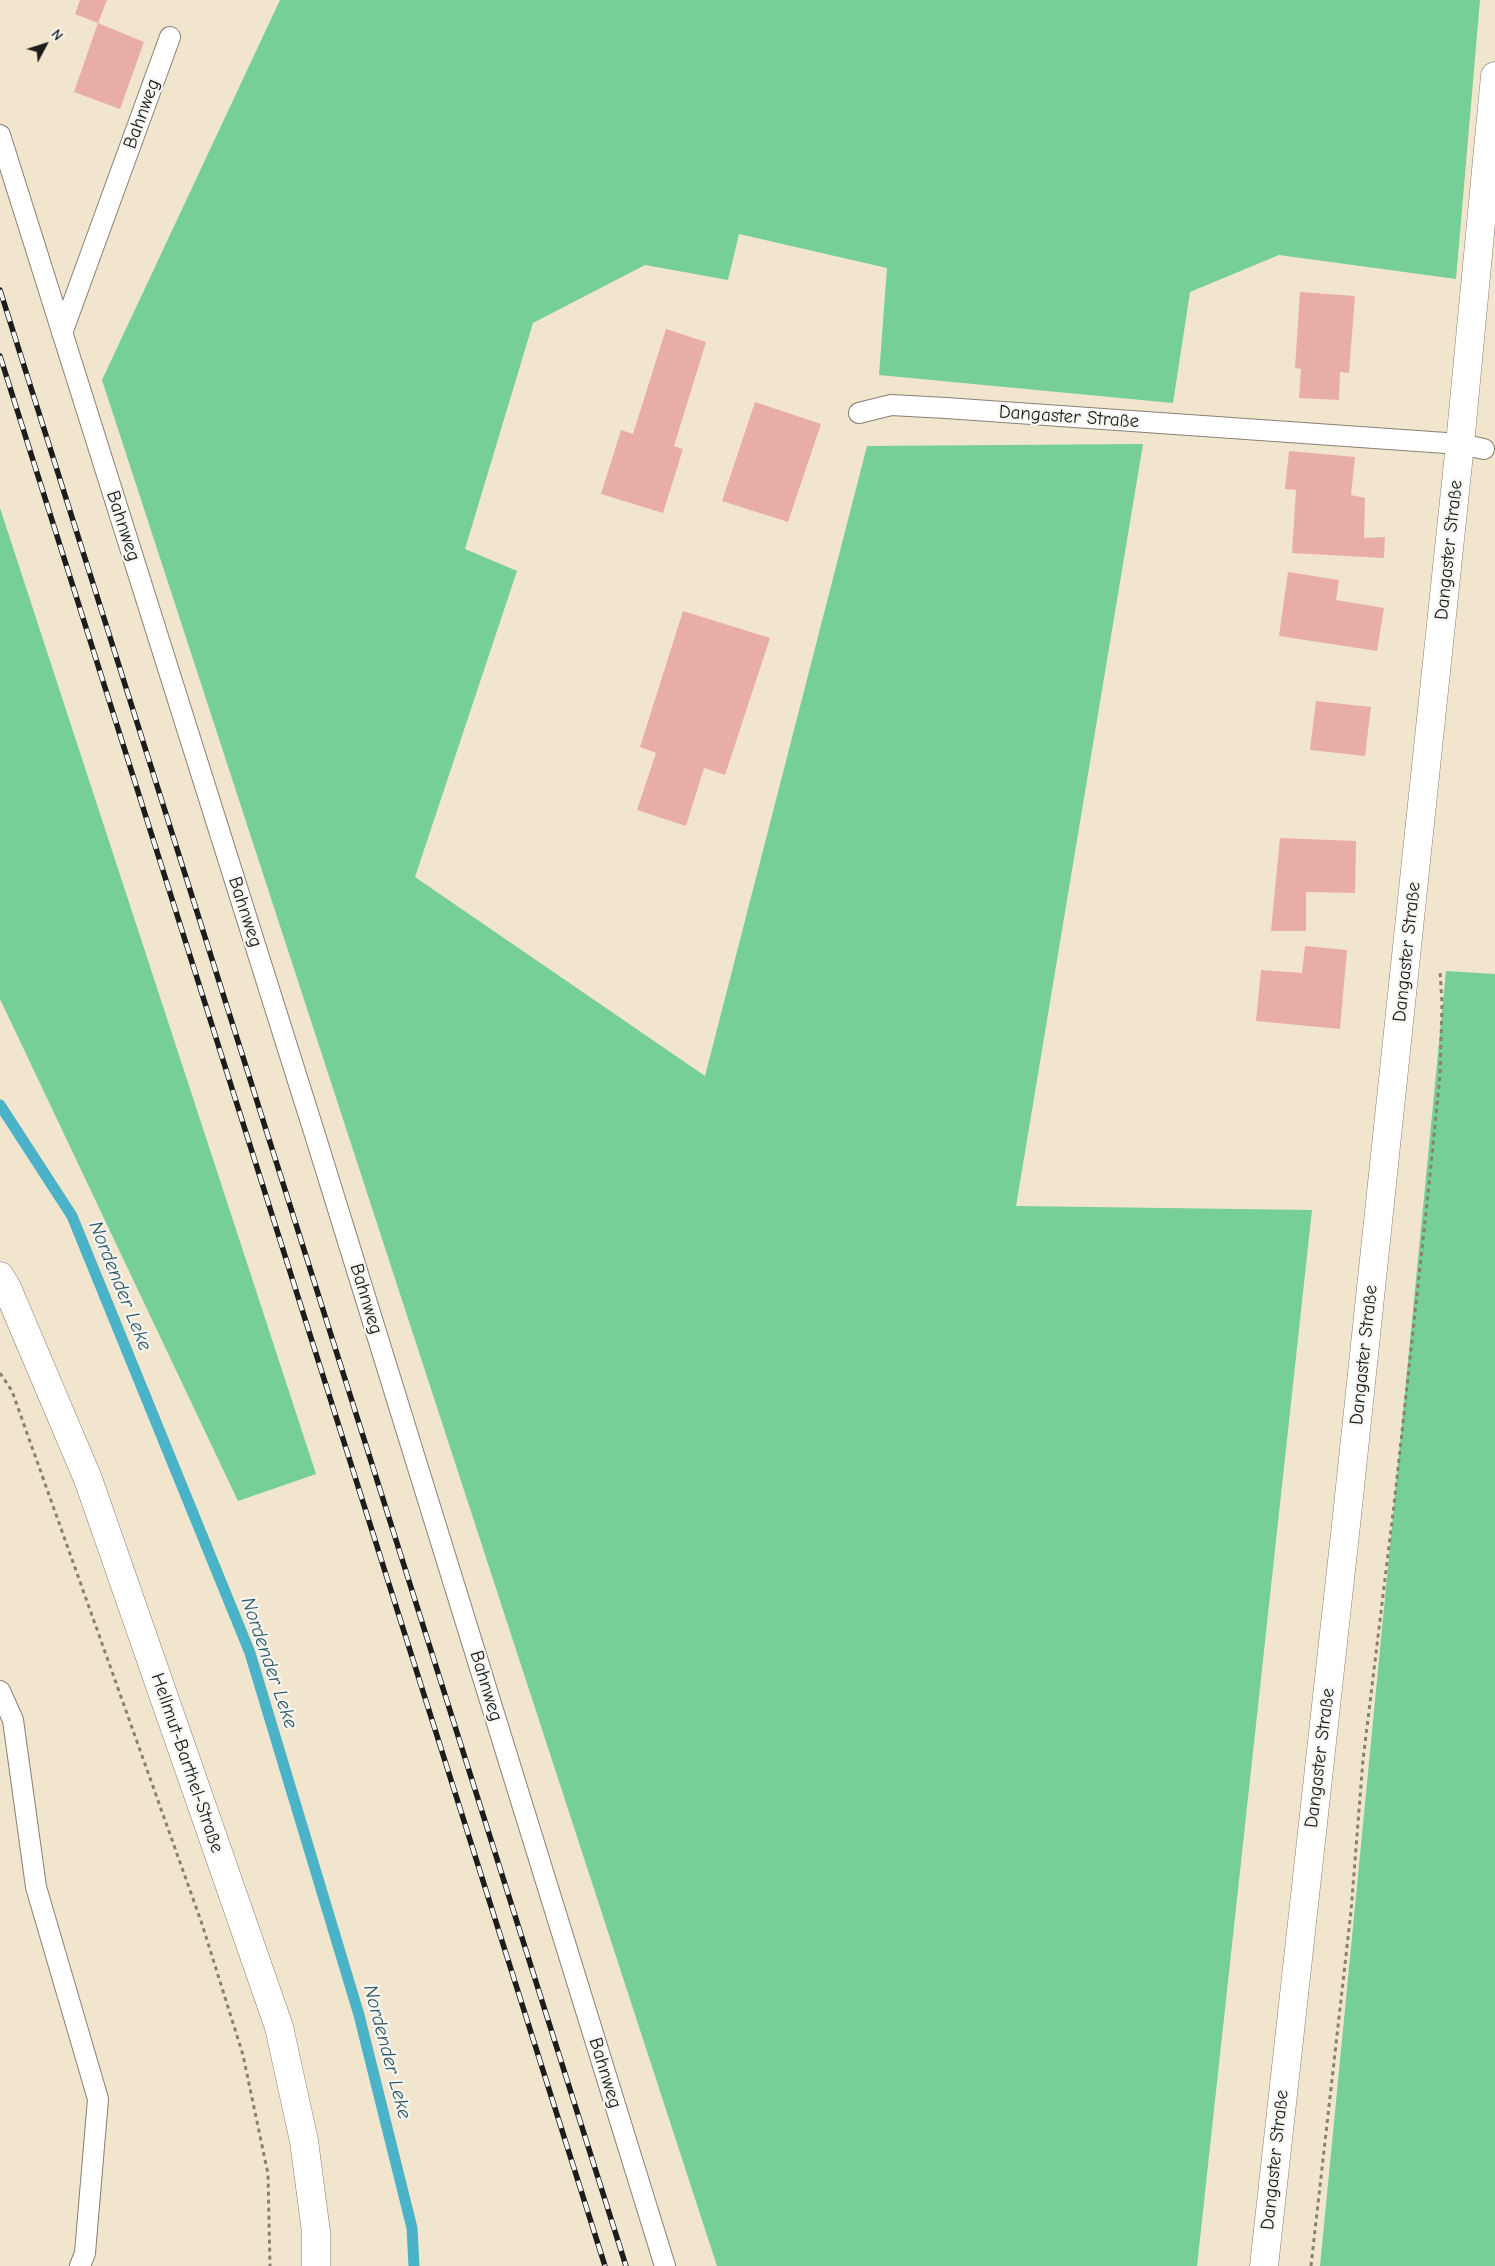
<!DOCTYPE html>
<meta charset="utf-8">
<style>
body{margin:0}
#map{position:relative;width:1495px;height:2266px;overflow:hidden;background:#f2e5ce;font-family:"Comic Neue",sans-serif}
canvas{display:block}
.north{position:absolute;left:20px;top:20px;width:50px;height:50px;-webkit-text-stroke:4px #f6f6f2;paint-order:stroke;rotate:50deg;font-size:14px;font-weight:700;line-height:20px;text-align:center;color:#1c1c1c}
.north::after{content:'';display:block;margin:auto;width:18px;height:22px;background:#1c1c1c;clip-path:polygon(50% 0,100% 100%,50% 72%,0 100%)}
</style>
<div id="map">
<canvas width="1495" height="2266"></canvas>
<div class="north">N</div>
</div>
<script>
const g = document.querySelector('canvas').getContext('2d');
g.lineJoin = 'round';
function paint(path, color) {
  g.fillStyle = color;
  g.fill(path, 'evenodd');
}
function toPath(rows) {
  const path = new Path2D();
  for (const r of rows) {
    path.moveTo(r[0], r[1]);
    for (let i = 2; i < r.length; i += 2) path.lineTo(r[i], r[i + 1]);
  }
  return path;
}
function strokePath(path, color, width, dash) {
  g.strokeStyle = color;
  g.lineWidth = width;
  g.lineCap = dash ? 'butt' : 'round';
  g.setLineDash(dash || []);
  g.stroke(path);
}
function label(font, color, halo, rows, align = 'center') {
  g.font = font + ' "Comic Neue",sans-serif';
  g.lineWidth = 4.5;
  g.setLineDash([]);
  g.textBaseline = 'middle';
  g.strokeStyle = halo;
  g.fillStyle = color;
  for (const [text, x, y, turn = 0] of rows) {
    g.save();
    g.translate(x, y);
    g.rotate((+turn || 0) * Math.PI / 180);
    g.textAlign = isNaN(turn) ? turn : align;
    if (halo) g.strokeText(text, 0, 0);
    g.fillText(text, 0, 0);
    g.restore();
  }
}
paint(toPath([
 [280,0,1480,0,1456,279,1279,255,1190,292,1173,403,879,375,887,268,739,234,728,280,645,265,533,323,465,549,517,571,415,877,705,1076,867,446,1143,444,1016,1206,1312,1210,1197,2266,717,2266,102,380],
 [0,508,316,1474,238,1501,0,999],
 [1446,971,1495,974,1495,2266,1320,2266]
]), '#75cf97');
strokePath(toPath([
 [0,1105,72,1216,250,1653,359,2015,412,2228,414,2266]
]), '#4ab3c8', 11);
paint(toPath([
 [80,0,107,0,98,23,75,14],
 [98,23,144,42,120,109,74,92],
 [1300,292,1355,296,1349,373,1340,372,1339,400,1299,398,1301,369,1295,368],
 [666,329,706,342,674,446,683,449,663,513,601,494,621,430,633,434],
 [755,402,821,424,788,522,722,501],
 [1289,451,1355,457,1351,495,1365,498,1364,538,1385,537,1384,558,1292,553,1296,490,1285,489],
 [1288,572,1339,580,1336,600,1384,608,1377,651,1279,636],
 [683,611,770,638,725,775,704,768,686,826,637,810,656,753,640,747],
 [1316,701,1371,707,1365,756,1310,750],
 [1280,838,1356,841,1355,893,1306,892,1306,931,1271,931],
 [1305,946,1347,950,1340,1029,1256,1021,1261,970,1302,973]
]), '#e8aea6');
const lane = toPath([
 [0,135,316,1138,665,2266],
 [62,333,170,37],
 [859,413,891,405,946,408,1460,444,1484,449],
 [0,1691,13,1720,36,1887,98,2099,85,2253,80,2266]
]);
const secondary = toPath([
 [0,1276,7,1288,88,1479,279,2027,304,2141,316,2232,316,2266],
 [1264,2266,1346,1525,1460,444,1495,76]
]);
strokePath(lane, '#878075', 22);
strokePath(secondary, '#878075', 29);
strokePath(toPath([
 [0,1373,12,1391,202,1924,243,2055,268,2174,270,2266],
 [1311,2266,1351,1911,1363,1760,1394,1505,1429,1185,1440,1075,1442,1003,1440,971]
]), '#878075', 3, [4, 4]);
strokePath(lane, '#fff', 20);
strokePath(secondary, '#fff', 28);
const rail = toPath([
 [0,290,626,2266],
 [0,356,605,2266]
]);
strokePath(rail, '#1c1c1c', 5.5);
strokePath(rail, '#f6f6f2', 4, [11]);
label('19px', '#1c1c1c', '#f6f6f2', [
 ["Bahnweg",142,114,-70],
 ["Dangaster Straße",1069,417,4],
 ["Bahnweg",123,526,72],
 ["Dangaster Straße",1449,550,-84],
 ["Bahnweg",245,912,72],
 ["Dangaster Straße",1407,952,-84],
 ["Bahnweg",366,1299,73],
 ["Dangaster Straße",1364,1355,-84],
 ["Bahnweg",486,1686,73],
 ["Dangaster Straße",1320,1758,-83],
 ["Hellmut-Barthel-Straße",187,1763,71],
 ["Bahnweg",605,2073,73],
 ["Dangaster Straße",1275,2160,-84]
]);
label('italic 20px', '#2e5861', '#f6f6f2', [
 ["Nordender Leke",120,1286,68],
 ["Nordender Leke",269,1663,71],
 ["Nordender Leke",387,2052,75]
]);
</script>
